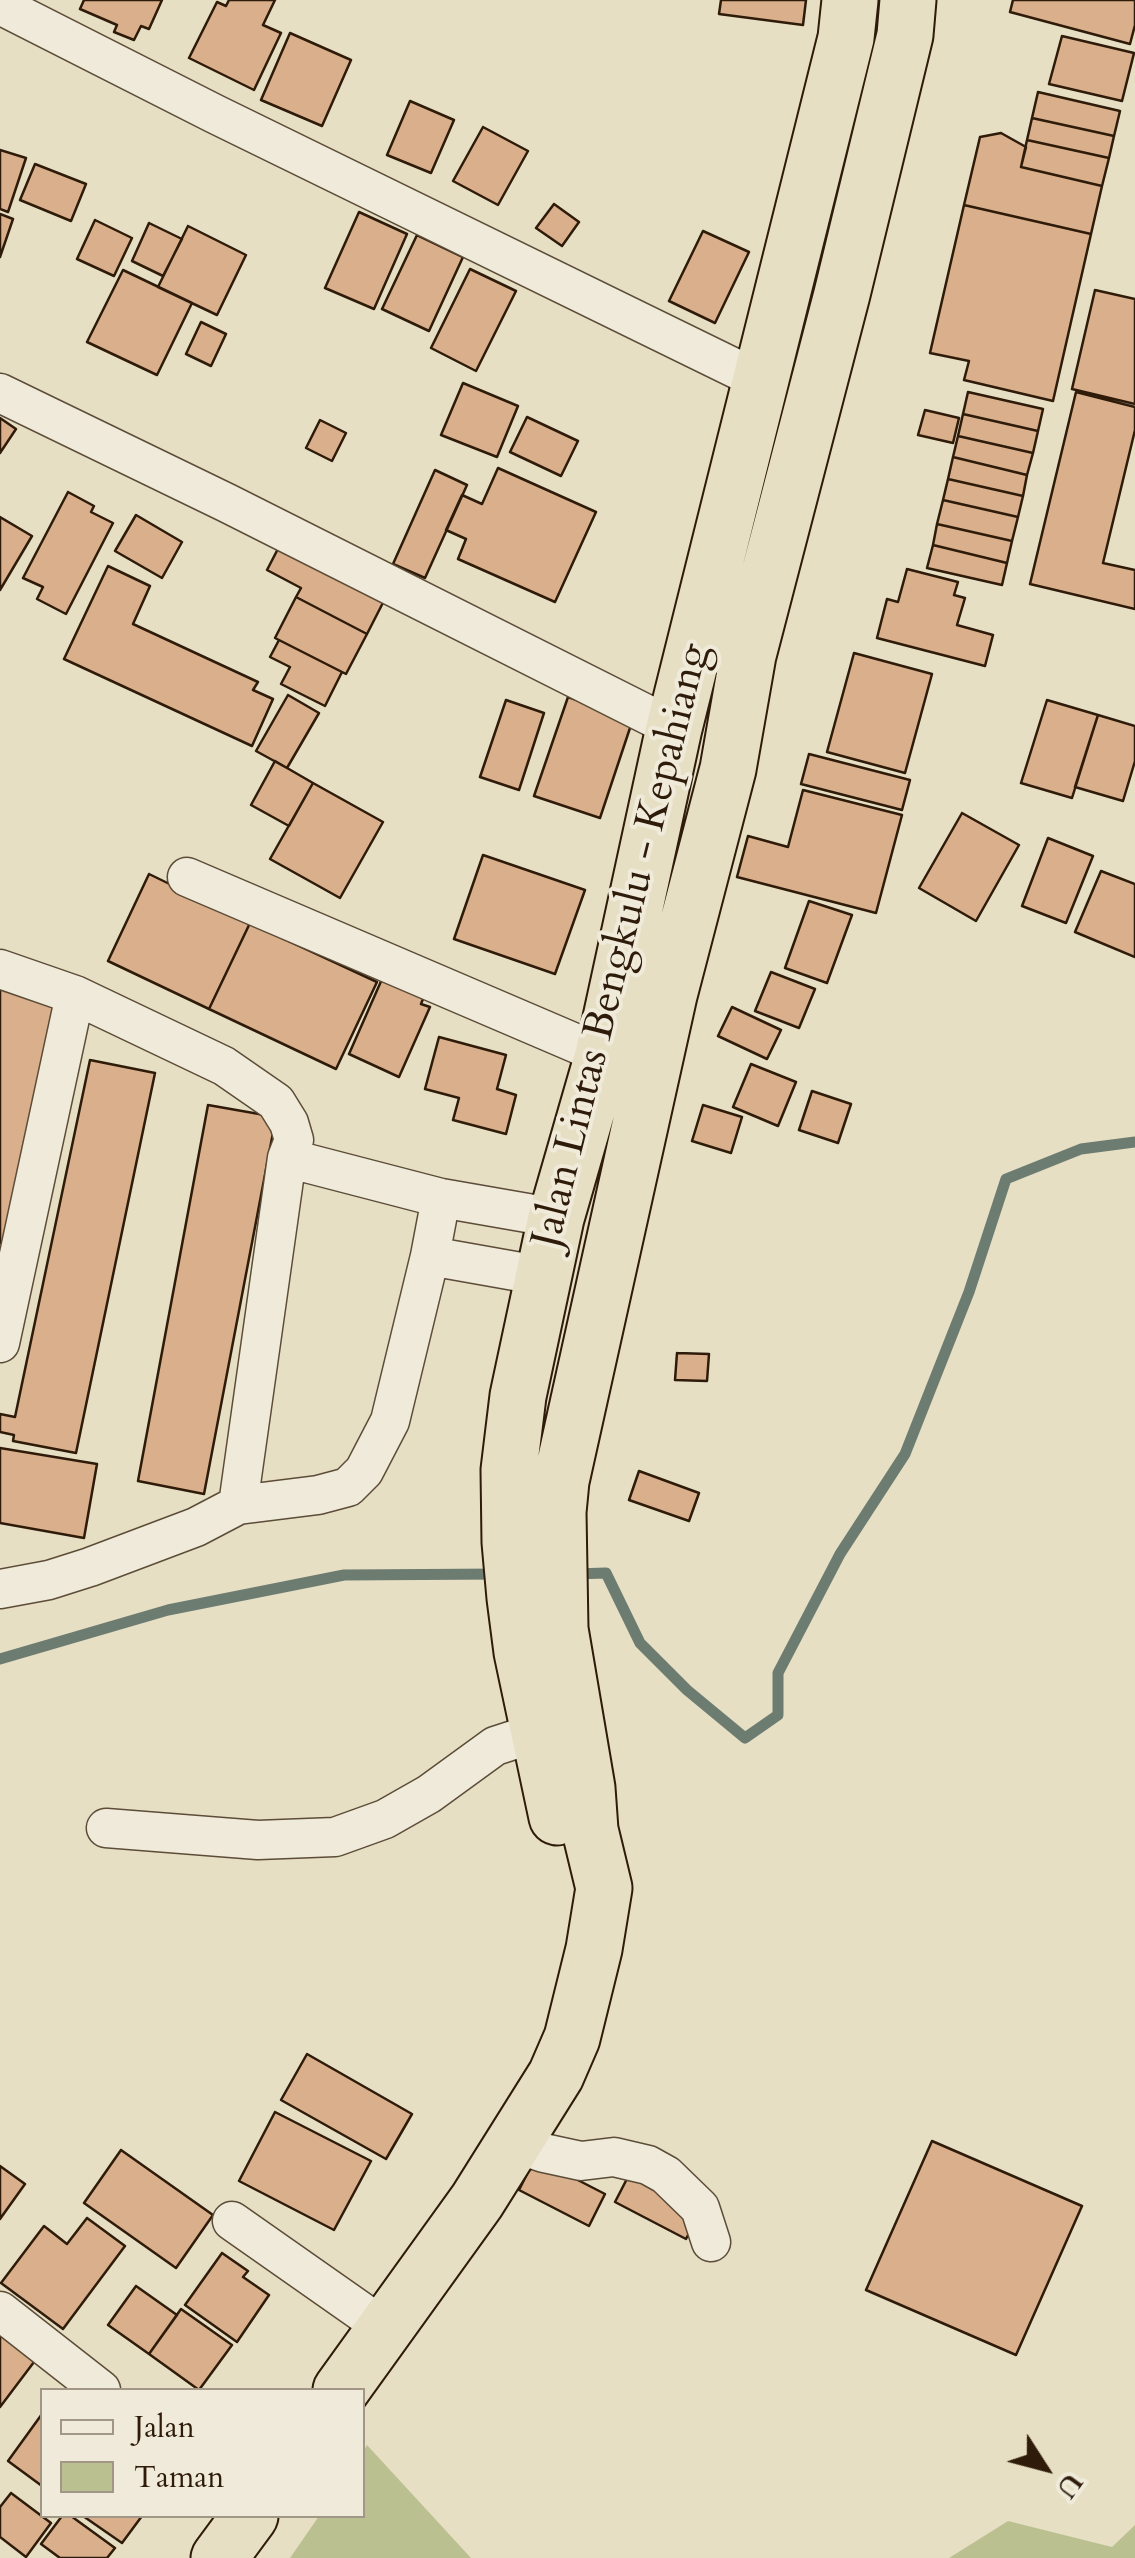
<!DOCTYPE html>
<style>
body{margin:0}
#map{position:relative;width:1135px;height:2558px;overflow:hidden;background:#e7dfc4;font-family:Cardo,serif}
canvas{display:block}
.legend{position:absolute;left:40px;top:2388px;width:325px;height:130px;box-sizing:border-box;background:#efead9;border:2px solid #a29786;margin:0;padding:12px 18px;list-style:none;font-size:30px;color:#2e1b09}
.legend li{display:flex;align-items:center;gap:20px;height:50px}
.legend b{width:50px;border:2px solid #a29786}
.north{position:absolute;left:995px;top:2418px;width:100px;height:100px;-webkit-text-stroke:8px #efead9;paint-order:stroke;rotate:126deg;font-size:28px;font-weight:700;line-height:40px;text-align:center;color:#2e1b09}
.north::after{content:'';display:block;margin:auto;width:35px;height:45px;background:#2e1b09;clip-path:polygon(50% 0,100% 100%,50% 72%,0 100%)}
</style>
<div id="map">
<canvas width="1135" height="2558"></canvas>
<ul class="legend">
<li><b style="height:12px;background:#efead9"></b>Jalan</li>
<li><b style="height:28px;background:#bbc090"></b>Taman</li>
</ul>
<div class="north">U</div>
</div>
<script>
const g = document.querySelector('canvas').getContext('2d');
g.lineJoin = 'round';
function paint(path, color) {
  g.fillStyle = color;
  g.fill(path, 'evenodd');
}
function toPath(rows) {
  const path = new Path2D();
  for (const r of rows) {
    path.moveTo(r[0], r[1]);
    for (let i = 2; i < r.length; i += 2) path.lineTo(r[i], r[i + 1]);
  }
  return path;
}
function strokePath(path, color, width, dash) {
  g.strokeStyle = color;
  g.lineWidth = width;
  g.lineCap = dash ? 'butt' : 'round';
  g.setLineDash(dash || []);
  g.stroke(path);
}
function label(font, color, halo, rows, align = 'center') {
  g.font = font + ' Cardo,serif';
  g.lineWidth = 8;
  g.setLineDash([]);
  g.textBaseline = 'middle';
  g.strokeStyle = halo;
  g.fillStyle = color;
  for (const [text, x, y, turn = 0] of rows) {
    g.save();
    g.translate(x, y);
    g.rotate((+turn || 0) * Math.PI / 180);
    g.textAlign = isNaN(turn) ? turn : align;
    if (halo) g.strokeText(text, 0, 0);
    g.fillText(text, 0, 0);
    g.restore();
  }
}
paint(toPath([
 [367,2445,471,2558,290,2558,319,2516,362,2516,363,2452],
 [1008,2521,1112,2547,1135,2525,1135,2558,949,2558]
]), '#bbc090');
strokePath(toPath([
 [574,1574,606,1573,640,1643,687,1690,745,1738,778,1715,778,1673,840,1554,905,1454,969,1292,1006,1179,1081,1149,1135,1142],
 [0,1659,168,1610,344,1575,500,1574]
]), '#6d7c71', 11);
const building = toPath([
 [84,0,162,0,149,29,141,26,134,40,114,32,117,25,80,9,84,0],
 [229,0,275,0,263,25,281,33,254,90,189,58,217,2,226,6,229,0],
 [721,0,806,0,803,25,719,14,721,0],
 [1013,0,1135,0,1135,25,1130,44,1010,12,1013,0],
 [290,33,351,60,322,126,261,100,290,33],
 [1062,36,1134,53,1122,101,1049,84,1062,36],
 [1038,92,1120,111,1114,136,1032,118,1038,92],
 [410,101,454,120,431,173,387,155,410,101],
 [1032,118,1114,136,1109,158,1027,140,1032,118],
 [483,127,528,151,498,205,453,181,483,127],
 [1001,133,1026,147,1021,167,1102,186,1091,234,964,205,980,137,1001,133],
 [1027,140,1109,158,1102,186,1021,167,1027,140],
 [0,150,26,158,8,212,0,209,0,150],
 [35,164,86,184,71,221,20,200,35,164],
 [554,204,579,222,562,246,536,228,554,204],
 [964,205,1091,234,1053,401,964,380,969,361,930,353,964,205],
 [359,212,407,234,374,309,325,288,359,212],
 [0,214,13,219,0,257,0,214],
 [95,220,132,238,114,276,77,259,95,220],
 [149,223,182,239,163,276,132,261,149,223],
 [188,226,246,255,217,315,158,287,188,226],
 [703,231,749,252,715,323,669,301,703,231],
 [417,235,463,257,429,331,382,309,417,235],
 [470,269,516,291,476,371,431,348,470,269],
 [123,270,192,303,157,375,87,342,123,270],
 [1095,290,1135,299,1135,404,1072,389,1095,290],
 [201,322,226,334,211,366,186,354,201,322],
 [463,383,518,406,497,457,441,435,463,383],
 [968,392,1043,409,1038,431,963,414,968,392],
 [1076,392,1135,407,1135,430,1103,563,1135,570,1135,609,1030,584,1076,392],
 [925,410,959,418,953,443,918,435,925,410],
 [963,414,1038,431,1033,453,958,436,963,414],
 [527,417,578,441,561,476,510,452,527,417],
 [0,418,16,429,0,453,0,418],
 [320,420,346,433,332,461,306,448,320,420],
 [958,436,1033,453,1027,475,953,457,958,436],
 [953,457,1027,475,1023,496,948,479,953,457],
 [498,468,596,512,555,602,458,559,466,539,446,530,462,495,482,504,498,468],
 [435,470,467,485,425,578,393,564,435,470],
 [948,479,1023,496,1018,517,943,500,948,479],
 [68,492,94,506,91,512,113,523,66,614,37,599,43,587,23,578,68,492],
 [943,500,1018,517,1012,541,937,524,943,500],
 [136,515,182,542,162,578,115,551,136,515],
 [0,517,32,536,0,590,0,517],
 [937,524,1012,541,1007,563,933,545,937,524],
 [282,541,390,589,367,634,296,597,301,588,267,570,282,541],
 [933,545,1007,563,1002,585,927,568,933,545],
 [108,566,150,586,133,624,258,682,253,690,273,699,252,746,64,659,108,566],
 [907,569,958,582,954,595,965,598,957,625,993,635,985,666,877,638,887,599,898,602,907,569],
 [296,597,367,634,346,674,275,638,296,597],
 [279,640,342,672,325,706,281,684,290,667,270,657,279,640],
 [854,653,932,674,905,773,827,752,854,653],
 [288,695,319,713,287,768,256,751,288,695],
 [568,697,633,719,600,818,534,796,568,697],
 [506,700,544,713,519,790,480,777,506,700],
 [1047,700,1098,715,1072,798,1021,783,1047,700],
 [1098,715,1135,726,1135,761,1123,801,1075,787,1098,715],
 [809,754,910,780,902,810,801,784,809,754],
 [275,761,313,783,289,826,251,805,275,761],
 [313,783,383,822,340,898,270,859,313,783],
 [803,790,902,815,876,913,737,877,748,836,788,847,803,790],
 [962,813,1019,845,976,921,919,888,962,813],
 [1048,838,1093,856,1066,923,1022,906,1048,838],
 [483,855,585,890,555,974,454,939,483,855],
 [1101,871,1135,884,1135,957,1075,932,1101,871],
 [149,874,250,923,209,1009,108,961,149,874],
 [809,901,852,915,827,983,785,968,809,901],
 [250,923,377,982,336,1069,209,1009,250,923],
 [386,970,427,989,421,1004,430,1007,399,1077,349,1054,386,970],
 [771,972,815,989,799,1028,755,1011,771,972],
 [0,985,61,997,12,1246,0,1243,0,985],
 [732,1007,781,1030,767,1059,718,1036,732,1007],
 [439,1037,506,1055,497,1089,516,1095,506,1134,453,1120,459,1098,425,1089,439,1037],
 [90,1060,155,1073,76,1453,13,1441,14,1435,0,1432,0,1414,15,1417,90,1060],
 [751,1064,796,1082,778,1126,733,1107,751,1064],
 [812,1091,851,1104,838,1143,799,1130,812,1091],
 [208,1105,276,1117,204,1494,138,1481,208,1105],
 [703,1105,742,1117,731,1153,692,1141,703,1105],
 [677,1353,709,1354,707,1381,675,1380,677,1353],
 [0,1448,97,1464,84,1538,0,1523,0,1448],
 [639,1471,699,1493,689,1521,629,1500,639,1471],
 [307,2054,412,2114,386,2159,281,2100,307,2054],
 [275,2112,371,2161,334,2230,239,2181,275,2112],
 [932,2141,1082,2206,1016,2355,866,2290,932,2141],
 [121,2150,213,2215,176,2268,84,2203,121,2150],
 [535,2158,605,2194,589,2226,519,2190,535,2158],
 [0,2166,25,2184,0,2219,0,2166],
 [631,2171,698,2216,686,2239,615,2202,631,2171],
 [87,2218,125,2246,63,2329,1,2283,44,2226,67,2244,87,2218],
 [222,2253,248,2271,243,2277,269,2295,237,2342,185,2305,222,2253],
 [136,2286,177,2315,149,2354,108,2325,136,2286],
 [181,2309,232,2345,199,2390,149,2354,181,2309],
 [0,2331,37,2358,0,2407,0,2331],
 [42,2414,42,2486,8,2461,42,2414],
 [11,2493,51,2523,26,2557,0,2537,0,2507,11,2493],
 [62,2516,71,2516,115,2548,107,2558,60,2558,41,2544,62,2516],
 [83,2516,142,2516,122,2543,83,2516]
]);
paint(building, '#d9af8c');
strokePath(building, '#2e1b09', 2.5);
const minor = toPath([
 [0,5,215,114,761,381],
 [0,393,227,503,674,728],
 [187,877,603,1055],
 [0,969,75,995,224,1066,276,1102,289,1123,294,1140,287,1158,238,1505],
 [287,1158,441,1198,556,1218],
 [430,1256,543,1276],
 [0,1343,75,995],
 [0,1589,49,1580,90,1567,196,1527,238,1505,318,1495,348,1487,364,1471,390,1421,430,1256,441,1198],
 [106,1828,258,1840,335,1837,385,1819,429,1794,495,1746,538,1732],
 [514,2143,544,2153,581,2161,614,2157,648,2165,666,2175,700,2208,711,2242],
 [232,2221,386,2329],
 [0,2311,101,2390]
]);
const highway = toPath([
 [557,1817,522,1652,515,1598,510,1542,509,1470,518,1396,556,1218,603,1055,674,728,846,38,850,0],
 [341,2390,477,2201,556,2075,572,2038,594,1949,604,1888,590,1830,587,1788,560,1629,558,1512,561,1481,669,995,728,769,748,655,842,294,905,35,908,0],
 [219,2558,250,2516]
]);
strokePath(minor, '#5c4c38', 41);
strokePath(highway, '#2e1b09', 59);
strokePath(minor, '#efead9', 38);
strokePath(highway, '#e7dfc4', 55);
label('42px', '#2e1b09', '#efead9', [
 ["Jalan Lintas Bengkulu - Kepahiang",623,946,-76]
]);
</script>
